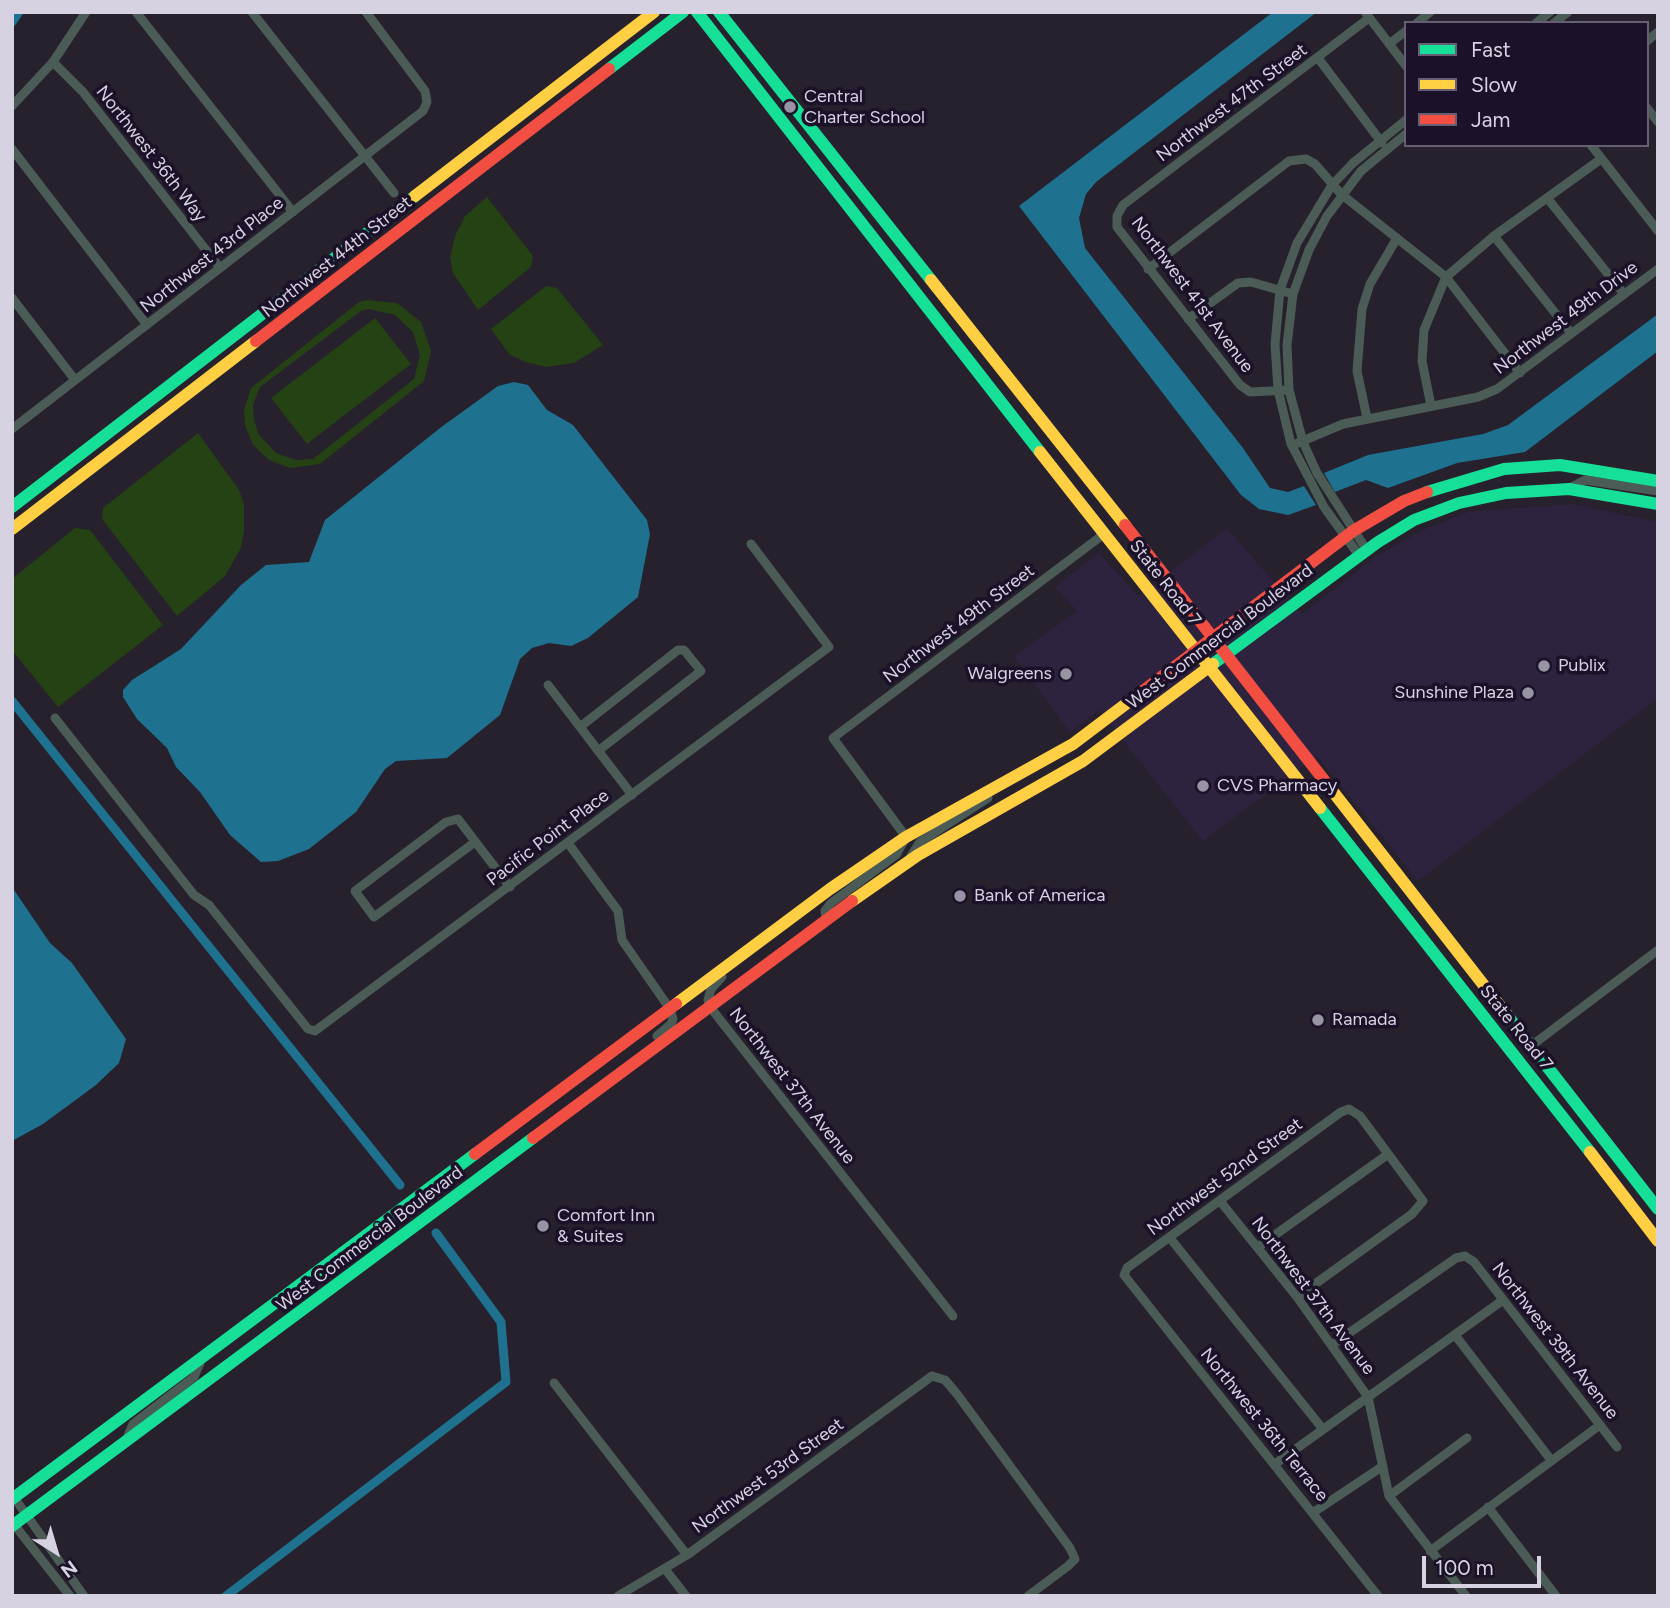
<!DOCTYPE html>
<style>
body{margin:0}
#map{position:relative;width:1670px;height:1608px;overflow:hidden;background:#26212d;font-family:Figtree,sans-serif}
canvas{display:block}
.frame{position:absolute;inset:0;border:14px solid #d7d2e2;pointer-events:none}
.legend{position:absolute;left:1404px;top:21px;width:245px;height:126px;box-sizing:border-box;background:#1b1229;border:2px solid #665f73;margin:0;padding:9px 12px;list-style:none;font-size:21px;color:#d7d2e2}
.legend li{display:flex;align-items:center;gap:14px;height:35px}
.legend b{width:35px;border:2px solid #665f73}
.north{position:absolute;left:21px;top:1517px;width:70px;height:70px;-webkit-text-stroke:5px #1b1229;paint-order:stroke;rotate:143deg;font-size:19px;font-weight:700;line-height:28px;text-align:center;color:#d7d2e2}
.north::after{content:'';display:block;margin:auto;width:24px;height:32px;background:#d7d2e2;clip-path:polygon(50% 0,100% 100%,50% 72%,0 100%)}
.scale{position:absolute;left:1422px;top:1556px;width:119px;height:32px;box-sizing:border-box;border:4px solid #d7d2e2;border-top:0;padding-left:9px;font-size:21px;line-height:24px;white-space:nowrap;color:#d7d2e2;-webkit-text-stroke:5px #1b1229;paint-order:stroke}
</style>
<div id="map">
<canvas width="1670" height="1608"></canvas>
<div class="frame"></div>
<ul class="legend">
<li><b style="height:9px;background:#16e098"></b>Fast</li>
<li><b style="height:9px;background:#ffcf43"></b>Slow</li>
<li><b style="height:9px;background:#f24e42"></b>Jam</li>
</ul>
<div class="north">N</div>
<div class="scale">100 m</div>
</div>
<script>
const g = document.querySelector('canvas').getContext('2d');
g.lineJoin = 'round';
function paint(path, color) {
  g.fillStyle = color;
  g.fill(path, 'evenodd');
}
function toPath(rows) {
  const path = new Path2D();
  for (const r of rows) {
    path.moveTo(r[0], r[1]);
    for (let i = 2; i < r.length; i += 2) path.lineTo(r[i], r[i + 1]);
  }
  return path;
}
function strokePath(path, color, width, dash) {
  g.strokeStyle = color;
  g.lineWidth = width;
  g.lineCap = dash ? 'butt' : 'round';
  g.setLineDash(dash || []);
  g.stroke(path);
}
function label(font, color, halo, rows, align = 'center') {
  g.font = font + ' Figtree,sans-serif';
  g.lineWidth = 7;
  g.setLineDash([]);
  g.textBaseline = 'middle';
  g.strokeStyle = halo;
  g.fillStyle = color;
  for (const [text, x, y, turn = 0] of rows) {
    g.save();
    g.translate(x, y);
    g.rotate((+turn || 0) * Math.PI / 180);
    g.textAlign = isNaN(turn) ? turn : align;
    if (halo) g.strokeText(text, 0, 0);
    g.fillText(text, 0, 0);
    g.restore();
  }
}
paint(toPath([
 [1573,504,1658,522,1658,698,1418,881,1317,756,1203,841,1099,710,1070,732,1014,656,1077,611,1055,587,1099,553,1138,596,1227,528,1302,614,1378,555,1423,530,1468,512]
]), '#2e233e');
paint(toPath([
 [487,197,533,256,531,267,478,310,453,273,450,258,455,236,465,216],
 [546,286,557,288,603,345,574,363,546,367,526,362,509,354,491,329],
 [366,300,397,303,421,322,431,351,424,381,320,464,290,468,269,460,253,445,245,425,244,410,251,388,359,302],
 [369,309,395,315,413,332,420,355,414,379,313,459,296,460,276,453,259,435,254,420,253,405,260,387,361,311],
 [375,318,411,364,307,444,271,398],
 [198,433,239,490,244,504,244,530,241,548,225,576,177,616,102,519,103,508],
 [75,528,90,530,163,625,58,707,12,650,12,579]
]), '#254214');
paint(toPath([
 [1273,12,1317,12,1096,182,1086,194,1079,218,1085,248,1243,448,1270,488,1288,492,1304,486,1316,505,1288,515,1259,509,1241,495,1019,206],
 [1658,314,1658,351,1525,452,1457,463,1388,488,1366,480,1335,492,1324,473,1368,455,1483,434,1508,425],
 [514,382,528,385,547,410,573,425,647,520,650,534,638,597,588,638,571,646,549,643,532,648,520,659,500,715,447,758,396,761,385,769,356,812,309,849,278,861,261,862,230,835,200,792,176,767,167,748,137,719,123,697,123,690,132,680,181,649,241,585,266,565,309,562,325,520,440,428,498,386],
 [12,887,50,943,72,963,126,1039,119,1063,96,1085,43,1124,12,1141]
]), '#1e728f');
strokePath(toPath([
 [12,22,19,12],
 [12,701,400,1185],
 [226,1596,506,1382,501,1322,436,1233]
]), '#1e728f', 9);
strokePath(toPath([
 [136,12,293,212],
 [252,12,394,193],
 [1365,12,1406,66],
 [1417,23,1430,12],
 [1536,23,1550,12],
 [1554,23,1568,12],
 [1647,41,1658,32],
 [1389,44,1406,31],
 [1318,58,1382,143],
 [53,62,83,92,220,268],
 [12,106,53,62,86,12],
 [1647,108,1658,122],
 [1591,145,1658,231],
 [12,149,147,325],
 [1548,199,1624,294],
 [1494,236,1571,333],
 [1148,269,1289,161,1306,159,1315,164,1341,194,1446,277,1520,373],
 [12,298,75,380],
 [1188,319,1238,283,1251,282,1293,294],
 [1289,390,1250,392,1240,385,1117,227,1117,216,1123,205,1369,18],
 [1431,406,1422,361,1424,330,1446,277,1494,236,1601,159],
 [1367,418,1357,371,1362,309,1370,284,1397,238],
 [12,429,423,111,427,102,425,91,366,12],
 [1298,443,1343,424,1478,397,1497,389,1658,269],
 [1570,488,1585,480,1658,491],
 [1366,549,1317,473,1303,442,1289,390,1287,345,1293,294,1309,250,1327,216,1361,171,1406,134],
 [1358,554,1324,507,1291,444,1278,390,1275,344,1280,290,1297,243,1332,185,1353,163,1406,120],
 [548,685,632,795],
 [55,718,194,895,209,905,308,1029,315,1031,829,647,751,544],
 [580,727,678,650,684,650,701,671,598,751],
 [475,842,374,917,355,891,446,822,458,819,510,887],
 [568,843,618,911,622,940,670,1009,673,1019,671,1024,657,1036],
 [911,856,920,842,988,798],
 [826,920,825,911,831,903,896,855,906,837,833,738,1104,534],
 [722,977,711,989,708,1000,710,1007,953,1316],
 [1531,1046,1658,950],
 [1220,1201,1297,1297,1368,1397,1389,1496,1466,1596],
 [1170,1238,1322,1428],
 [1258,1247,1387,1155],
 [1297,1297,1412,1214,1423,1201,1360,1116,1349,1109,1341,1112,1127,1268,1124,1275,1378,1596],
 [1455,1335,1551,1460],
 [1332,1345,1456,1258,1465,1256,1474,1262,1617,1447],
 [554,1383,687,1555],
 [128,1436,133,1424,194,1377,200,1363],
 [1275,1464,1503,1300],
 [13,1496,84,1596],
 [1389,1496,1467,1438],
 [1488,1507,1556,1596],
 [1314,1512,1383,1466],
 [13,1523,70,1596],
 [1430,1551,1600,1425],
 [665,1569,686,1596],
 [618,1596,687,1555,932,1376,945,1380,957,1394,1070,1548,1075,1559,1068,1566,1028,1596]
]), '#4a5c55', 9);
strokePath(toPath([
 [697,12,1040,452],
 [719,12,931,280],
 [609,69,683,12],
 [1427,492,1504,469,1560,465,1658,481],
 [12,507,415,196],
 [1213,664,1378,542,1414,520,1459,503,1506,493,1569,489,1658,504],
 [1320,808,1590,1152],
 [1507,1015,1658,1209],
 [12,1499,475,1154],
 [12,1526,533,1138]
]), '#16e098', 12);
strokePath(toPath([
 [415,196,654,12],
 [931,280,1125,525],
 [1040,452,1320,808],
 [12,529,256,341],
 [1327,784,1507,1015],
 [852,901,918,855,1083,761,1213,664],
 [676,1004,830,889,906,837,1073,744,1143,691],
 [1590,1152,1658,1241]
]), '#ffcf43', 12);
strokePath(toPath([
 [256,341,609,69],
 [1125,525,1327,784],
 [1143,691,1353,531,1404,501,1427,492],
 [533,1138,852,901],
 [475,1154,676,1004]
]), '#f24e42', 12);
for (const [x, y, r, color] of [
 [790,107,7,"#9994a3"],
 [1544,666,7,"#9994a3"],
 [1066,674,7,"#9994a3"],
 [1528,693,7,"#9994a3"],
 [1203,786,7,"#9994a3"],
 [960,896,7,"#9994a3"],
 [1318,1020,7,"#9994a3"],
 [543,1226,7,"#9994a3"]
]) {
  const dot = new Path2D();
  dot.arc(x, y, r, 0, 2 * Math.PI);
  g.fillStyle = color;
  g.fill(dot);
  strokePath(dot, '#1b1229', 2.5);
}
label('18px', '#d7d2e2', '#1b1229', [
 ["Central",804,97],
 ["Charter School",804,118],
 ["Publix",1558,666],
 ["Walgreens",1052,674,"right"],
 ["Sunshine Plaza",1514,693,"right"],
 ["CVS Pharmacy",1217,786],
 ["Bank of America",974,896],
 ["Ramada",1332,1020],
 ["Comfort Inn",557,1216],
 ["& Suites",557,1237]
], 'left');
label('18px', '#d7d2e2', '#1b1229', [
 ["Northwest 47th Street",1232,103,-37],
 ["Northwest 36th Way",151,154,52],
 ["Northwest 43rd Place",212,255,-38],
 ["Northwest 44th Street",337,257,-38],
 ["Northwest 41st Avenue",1192,295,53],
 ["Northwest 49th Drive",1566,318,-37],
 ["State Road 7",1165,583,52],
 ["Northwest 49th Street",959,624,-37],
 ["West Commercial Boulevard",1220,637,-37],
 ["Pacific Point Place",548,838,-37],
 ["State Road 7",1516,1028,51],
 ["Northwest 37th Avenue",792,1086,52],
 ["Northwest 52nd Street",1225,1177,-36],
 ["West Commercial Boulevard",370,1239,-37],
 ["Northwest 37th Avenue",1313,1296,53],
 ["Northwest 39th Avenue",1555,1341,52],
 ["Northwest 36th Terrace",1264,1425,51],
 ["Northwest 53rd Street",768,1476,-36]
]);
</script>
